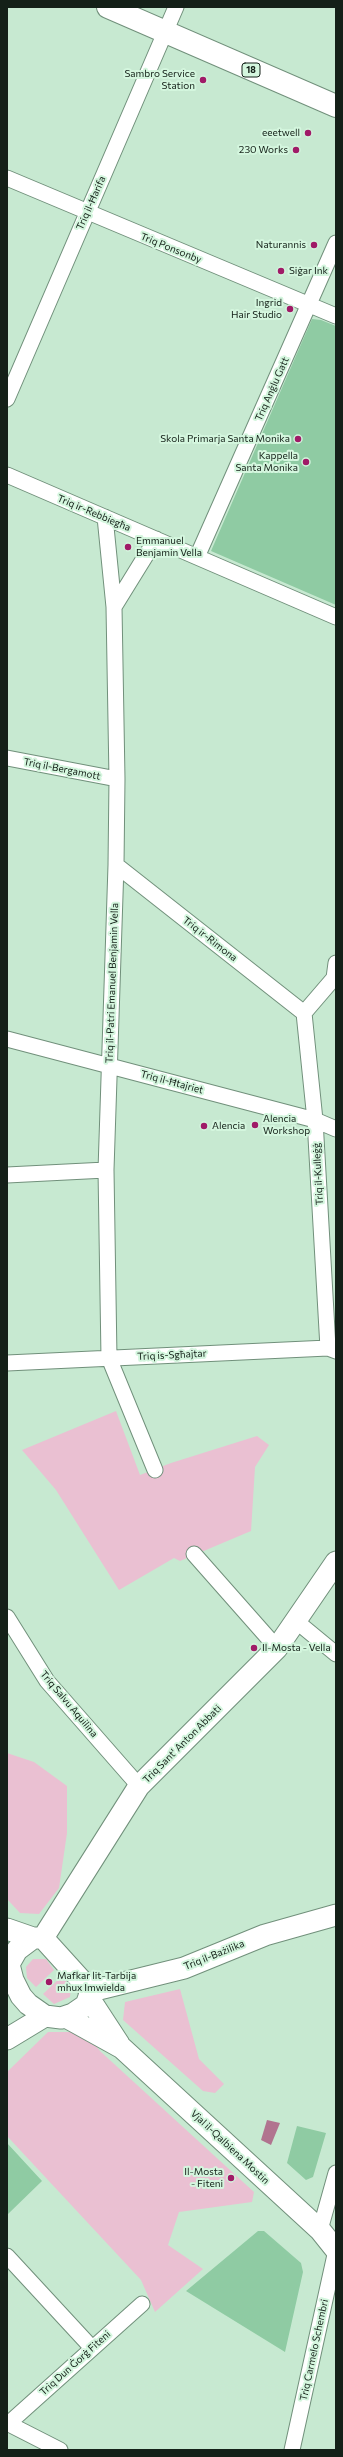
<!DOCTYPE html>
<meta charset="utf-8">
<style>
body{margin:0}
#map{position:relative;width:343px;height:2457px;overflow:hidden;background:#c7e9d1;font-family:Commissioner,sans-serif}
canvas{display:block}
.frame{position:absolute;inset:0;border:8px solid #142018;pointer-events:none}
</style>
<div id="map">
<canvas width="343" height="2457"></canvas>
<div class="frame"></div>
</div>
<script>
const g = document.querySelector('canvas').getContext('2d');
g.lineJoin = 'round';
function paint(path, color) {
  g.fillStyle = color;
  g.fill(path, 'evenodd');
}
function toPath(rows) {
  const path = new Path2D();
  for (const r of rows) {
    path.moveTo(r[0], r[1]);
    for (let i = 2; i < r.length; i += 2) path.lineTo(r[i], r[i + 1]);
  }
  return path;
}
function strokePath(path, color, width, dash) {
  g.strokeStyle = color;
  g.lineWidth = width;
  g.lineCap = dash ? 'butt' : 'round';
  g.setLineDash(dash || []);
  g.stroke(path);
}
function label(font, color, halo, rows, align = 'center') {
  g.font = font + ' Commissioner,sans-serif';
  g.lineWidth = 4;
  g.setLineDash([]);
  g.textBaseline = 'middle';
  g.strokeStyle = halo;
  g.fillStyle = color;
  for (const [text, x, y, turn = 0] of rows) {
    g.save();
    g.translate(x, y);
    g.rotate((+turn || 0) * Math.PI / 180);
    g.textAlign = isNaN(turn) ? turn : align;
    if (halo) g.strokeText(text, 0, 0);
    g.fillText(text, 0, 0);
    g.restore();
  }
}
paint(toPath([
 [116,1411,140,1475,171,1463,257,1436,269,1445,255,1467,251,1531,180,1561,174,1558,119,1590,56,1490,22,1450],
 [7,1753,34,1762,67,1786,67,1833,59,1888,39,1914,20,1913,7,1899],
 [33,1959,46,1959,54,1970,36,1987,27,1978,26,1967],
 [62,1976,71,1987,70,1997,54,2004,43,1994],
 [180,1989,199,2059,224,2084,215,2093,203,2091,123,2020,125,2002],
 [48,2032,75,2032,93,2042,100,2051,254,2192,252,2202,179,2212,168,2245,203,2269,155,2312,141,2280,7,2136,7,2072]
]), '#eac0d2');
paint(toPath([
 [267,2120,280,2123,271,2145,261,2140]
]), '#b1748f');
paint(toPath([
 [312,319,321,320,336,326,336,605,211,551],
 [297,2126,326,2133,313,2177,306,2180,287,2163],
 [7,2143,42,2181,7,2215],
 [258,2231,264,2231,301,2263,303,2272,285,2352,186,2291]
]), '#8fcba3');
const street = toPath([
 [7,178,336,316],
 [7,399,176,7],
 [7,475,336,617],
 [105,517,114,607,117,779,116,865,106,1170,109,1358,155,1470],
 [197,557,336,243],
 [114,607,156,539],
 [7,758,117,779],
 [116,865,304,1013],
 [7,1039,315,1120,336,1129],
 [7,1175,106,1170],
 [328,1348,315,1120,304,1013,334,978,336,963],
 [7,1363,328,1348,336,1351],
 [194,1554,277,1648],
 [7,1617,47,1681,139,1786],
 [296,1621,336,1654],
 [320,2230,336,2173],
 [7,2256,92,2348],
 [7,2423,60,2450],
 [8,2424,142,2304],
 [292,2450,336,2250]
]);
const secondary = toPath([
 [7,1929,33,1938],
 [43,1938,139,1786,277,1648,336,1562],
 [7,1957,13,1980,21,1996,28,2004,45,2016,61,2018,73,2014,86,2005,91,1991],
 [9,1964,17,1950,33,1938,43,1938,91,1991],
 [91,1991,184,1968,265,1935,336,1915],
 [89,1998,119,2044],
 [66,2017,122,2048,320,2230,336,2250],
 [7,2039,45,2016]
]);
const primary = toPath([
 [108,7,336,106]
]);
strokePath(street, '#71907b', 17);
strokePath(secondary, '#71907b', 23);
strokePath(primary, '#71907b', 24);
strokePath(street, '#fff', 15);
strokePath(secondary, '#fff', 21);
strokePath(primary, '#fff', 22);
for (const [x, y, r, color] of [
 [203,80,4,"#a01a67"],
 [308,133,4,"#a01a67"],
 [296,150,4,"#a01a67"],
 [314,245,4,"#a01a67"],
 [281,271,4,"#a01a67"],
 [290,309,4,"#a01a67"],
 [298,439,4,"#a01a67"],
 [306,462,4,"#a01a67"],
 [128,547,4,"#a01a67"],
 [255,1125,4,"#a01a67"],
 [204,1126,4,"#a01a67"],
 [254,1648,4,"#a01a67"],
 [49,1982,4,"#a01a67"],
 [231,2178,4,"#a01a67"]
]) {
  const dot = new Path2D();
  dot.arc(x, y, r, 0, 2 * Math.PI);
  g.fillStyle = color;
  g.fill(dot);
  strokePath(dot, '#d4f6de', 1.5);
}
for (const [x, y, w] of [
 [251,70,18]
]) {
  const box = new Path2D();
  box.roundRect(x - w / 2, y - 7, w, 14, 3);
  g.fillStyle = '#d4f6de';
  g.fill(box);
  strokePath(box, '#142018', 1);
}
label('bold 9px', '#142018', null, [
 ["18",251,70]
]);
label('10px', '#142018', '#d4f6de', [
 ["Sambro Service",195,74],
 ["Station",195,86],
 ["eeetwell",300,133],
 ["230 Works",288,150],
 ["Naturannis",306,245],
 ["Siġar Ink",289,271,"left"],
 ["Ingrid",282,303],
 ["Hair Studio",282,315],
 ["Skola Primarja Santa Monika",290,439],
 ["Kappella",298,456],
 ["Santa Monika",298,468],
 ["Emmanuel",136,541,"left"],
 ["Benjamin Vella",136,553,"left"],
 ["Alencia",263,1119,"left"],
 ["Workshop",263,1131,"left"],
 ["Alencia",212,1126,"left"],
 ["Il-Mosta - Vella",262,1648,"left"],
 ["Mafkar lit-Tarbija",57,1976,"left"],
 ["mhux Imwielda",57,1988,"left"],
 ["Il-Mosta",223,2172],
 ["- Fiteni",223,2184]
], 'right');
label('10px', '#142018', '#d4f6de', [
 ["Triq il-Ħarifa",91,203,-66],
 ["Triq Ponsonby",171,248,22],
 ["Triq Anġlu Gatt",272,389,-66],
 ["Triq ir-Rebbiegħa",94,513,23],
 ["Triq il-Bergamott",62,769,11],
 ["Triq ir-Rimona",210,939,38],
 ["Triq il-Patri Emanuel Benjamin Vella",112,983,-88],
 ["Triq il-Ħtajriet",172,1082,15],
 ["Triq il-Kulleġġ",318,1174,-93],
 ["Triq is-Sgħajtar",172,1355,-3],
 ["Triq Salvu Aquilina",69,1704,50],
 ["Triq Sant' Anton Abbati",182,1744,-45],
 ["Triq il-Bażilika",214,1955,-22],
 ["Vjal il-Qalbiena Mostin",230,2147,43],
 ["Triq Carmelo Schembri",314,2350,-78],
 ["Triq Dun Ġorġ Fiteni",75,2363,-42]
]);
</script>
